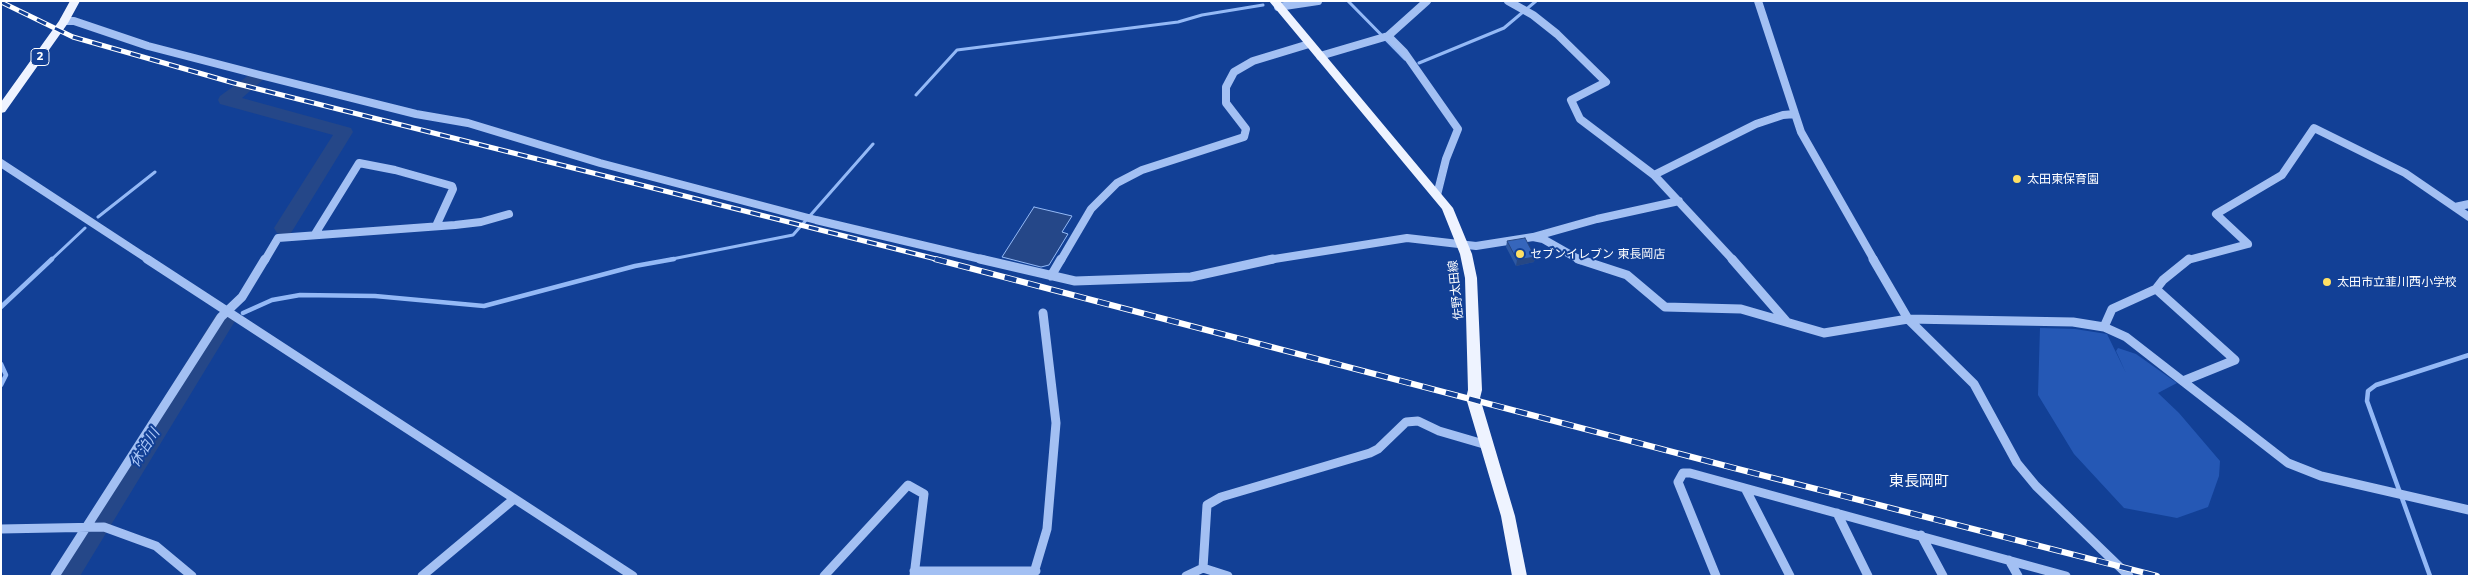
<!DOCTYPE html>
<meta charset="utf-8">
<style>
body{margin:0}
#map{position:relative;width:2470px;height:577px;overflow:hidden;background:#124096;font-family:Montserrat,sans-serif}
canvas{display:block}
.frame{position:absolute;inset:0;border:2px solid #fff;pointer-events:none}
</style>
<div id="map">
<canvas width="2470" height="577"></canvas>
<div class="frame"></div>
</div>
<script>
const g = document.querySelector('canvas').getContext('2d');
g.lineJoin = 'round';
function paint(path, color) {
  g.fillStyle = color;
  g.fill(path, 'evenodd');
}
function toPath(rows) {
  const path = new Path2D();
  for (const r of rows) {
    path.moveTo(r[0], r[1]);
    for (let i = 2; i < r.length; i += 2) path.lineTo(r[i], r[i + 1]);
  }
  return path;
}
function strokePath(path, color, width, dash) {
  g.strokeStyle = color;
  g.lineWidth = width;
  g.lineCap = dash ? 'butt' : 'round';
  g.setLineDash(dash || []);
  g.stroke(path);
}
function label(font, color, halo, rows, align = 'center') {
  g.font = font + ' Montserrat,"Noto Sans JP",sans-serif';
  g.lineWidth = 4;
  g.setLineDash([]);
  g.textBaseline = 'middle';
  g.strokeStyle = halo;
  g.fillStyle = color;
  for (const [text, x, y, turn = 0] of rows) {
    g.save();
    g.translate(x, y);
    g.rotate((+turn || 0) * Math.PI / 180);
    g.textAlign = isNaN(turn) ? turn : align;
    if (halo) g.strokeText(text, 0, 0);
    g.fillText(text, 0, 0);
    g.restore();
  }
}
paint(toPath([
 [2040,328,2075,329,2107,334,2126,373,2116,351,2118,348,2136,354,2177,383,2158,393,2179,413,2220,461,2219,476,2208,507,2177,518,2124,508,2074,454,2038,395]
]), '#2558b5');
const water = toPath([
 [1034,207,1072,216,1062,232,1068,234,1049,265,1041,267,1002,257,1034,207]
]);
paint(water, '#254788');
strokePath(water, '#94b9f6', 1);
strokePath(toPath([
 [1348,1,1405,59],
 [1419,63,1504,28,1536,1],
 [916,95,957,50,1178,22,1202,15,1263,5],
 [98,217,155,172],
 [51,260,85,228],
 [667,260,793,235,873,144]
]), '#94b9f6', 3);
strokePath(toPath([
 [1,307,52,259],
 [243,313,272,300,300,295,375,296,484,306,635,266,674,259],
 [1,364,6,375,1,385],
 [2430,576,2367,401,2368,391,2376,385,2469,355]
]), '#94b9f6', 4.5);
paint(toPath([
 [255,73,261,75,264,79,242,98,351,128,353,132,291,233,284,235,277,233,274,228,333,135,220,104,218,100,220,96,249,75,255,73],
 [224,313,232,315,235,321,80,576,53,576,216,315,224,313]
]), '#254788');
strokePath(toPath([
 [1427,1,1388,36,1404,52,1458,129,1446,159,1437,195],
 [1508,1,1533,15,1557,34,1606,82,1571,100,1580,119,1654,175,1733,260],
 [1758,1,1801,132,1874,260],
 [1278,7,1318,1],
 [64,21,74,21,148,46,260,75,416,114,468,123,600,163,816,220,985,260],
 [1320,56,1388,36],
 [1,163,149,260],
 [1654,175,1756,124,1783,115,1795,114],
 [2455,207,2469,204],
 [315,234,359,163,395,170,452,186,453,189,436,226],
 [1533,237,1597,219,1679,201],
 [265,260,278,238,455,225,481,222,509,214],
 [1061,260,1091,209,1117,183,1142,170,1244,137,1246,129,1226,103,1226,87,1234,72,1253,61,1309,44],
 [1268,260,1407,238,1476,246,1533,237,1543,239,1580,260],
 [2188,260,2248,244,2216,214,2282,175,2314,128,2405,173,2469,217]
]), '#a3c0f3', 8);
strokePath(toPath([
 [147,259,633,576],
 [980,259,1075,281,1191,277,1273,259],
 [1578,259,1627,275,1665,307,1741,309,1824,333,1908,319,2073,322,2104,327,2126,337,2288,463,2321,476,2469,510],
 [1732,259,1786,321],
 [1873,259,1908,319,1974,384,2017,463,2036,486,2129,576],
 [1051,276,1061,259],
 [2156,289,2235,360,2183,381],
 [2104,327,2112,309,2156,289,2163,280,2189,259],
 [1746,490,1790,576],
 [1837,513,1868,576],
 [1,529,104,527,156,546,192,576],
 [1921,535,1943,576],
 [2009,560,2018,576],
 [1203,568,1207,505,1221,497,1370,453,1378,449,1406,422,1418,421,1439,431,1487,445],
 [914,571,1036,571],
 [55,576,221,317,242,297,265,259],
 [422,576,514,499],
 [824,576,908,485,924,494,914,576],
 [1033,576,1047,529,1056,423,1043,313],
 [1186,576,1203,568,1228,576],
 [1716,576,1678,482,1683,473,1690,473,2066,576]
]), '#a3c0f3', 9);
paint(toPath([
 [70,1,80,1,68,23,5,112,1,113,1,102,59,21,70,1],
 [1269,1,1280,1,1453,208,1472,254,1477,278,1482,390,1480,398,1515,516,1527,576,1512,576,1501,516,1466,398,1468,390,1465,278,1460,254,1442,209,1269,1]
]), '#eef3ff');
const railFar1 = toPath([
 [1,2,73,37,234,83,940,260]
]);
const rail = toPath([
 [935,259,1734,468,2157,576]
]);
strokePath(railFar1, '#fff', 5);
strokePath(rail, '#fff', 6);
strokePath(railFar1, '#124096', 3, [10]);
strokePath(rail, '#124096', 4.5, [12]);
paint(toPath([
 [1507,241,1535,257,1534,262,1516,266,1506,247]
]), '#2e58a2');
paint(toPath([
 [1535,257,1534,262,1516,266,1517,260]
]), '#264784');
const building = toPath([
 [1525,238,1535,257,1517,260,1507,241,1525,238]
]);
paint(building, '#3666bc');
strokePath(building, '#264784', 1);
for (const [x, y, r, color] of [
 [2017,179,5,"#ffe064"],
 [1520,254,5,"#ffe064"],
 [2327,282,5,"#ffe064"]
]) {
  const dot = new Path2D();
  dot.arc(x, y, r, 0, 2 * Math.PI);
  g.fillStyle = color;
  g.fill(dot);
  strokePath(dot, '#124096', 2);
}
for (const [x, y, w] of [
 [40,57,18]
]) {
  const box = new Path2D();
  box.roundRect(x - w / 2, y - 8.5, w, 17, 4);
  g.fillStyle = '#124096';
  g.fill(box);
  strokePath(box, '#fff', 1);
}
label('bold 11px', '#fff', null, [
 ["2",40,57]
]);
label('12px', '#fff', '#124096', [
 ["太田東保育園",2027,179],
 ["セブンイレブン 東長岡店",1530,254],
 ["太田市立韮川西小学校",2337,282]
], 'left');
label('12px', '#fff', '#124096', [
 ["佐野太田線",1456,290,-96]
]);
label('italic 14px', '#afcafa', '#124096', [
 ["休泊川",145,448,-58]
]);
label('15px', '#fff', '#124096', [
 ["東長岡町",1919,482]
]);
</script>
